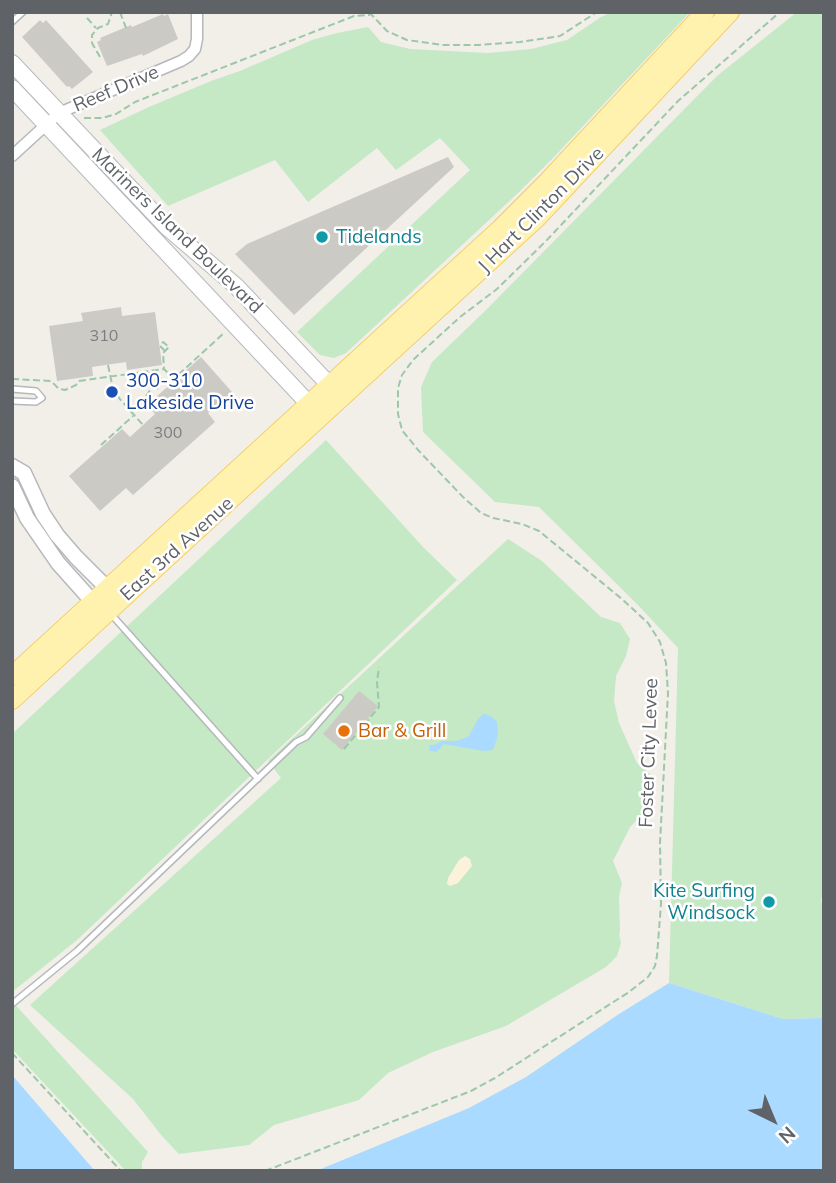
<!DOCTYPE html>
<style>
body{margin:0}
#map{position:relative;width:836px;height:1183px;overflow:hidden;background:#f1efe8;font-family:Mulish,sans-serif}
canvas{display:block}
.frame{position:absolute;inset:0;border:14px solid #5f6368;pointer-events:none}
.north{position:absolute;left:738px;top:1085px;width:70px;height:70px;-webkit-text-stroke:5px #fff;paint-order:stroke;rotate:137deg;font-size:19px;font-weight:700;line-height:28px;text-align:center;color:#5f6368}
.north::after{content:'';display:block;margin:auto;width:24px;height:32px;background:#5f6368;clip-path:polygon(50% 0,100% 100%,50% 72%,0 100%)}
</style>
<div id="map">
<canvas width="836" height="1183"></canvas>
<div class="frame"></div>
<div class="north">N</div>
</div>
<script>
const g = document.querySelector('canvas').getContext('2d');
g.lineJoin = 'round';
function paint(path, color) {
  g.fillStyle = color;
  g.fill(path, 'evenodd');
}
function toPath(rows) {
  const path = new Path2D();
  for (const r of rows) {
    path.moveTo(r[0], r[1]);
    for (let i = 2; i < r.length; i += 2) path.lineTo(r[i], r[i + 1]);
  }
  return path;
}
function strokePath(path, color, width, dash) {
  g.strokeStyle = color;
  g.lineWidth = width;
  g.lineCap = dash ? 'butt' : 'round';
  g.setLineDash(dash || []);
  g.stroke(path);
}
function label(font, color, halo, rows, align = 'center') {
  g.font = font + ' Mulish,sans-serif';
  g.lineWidth = 5;
  g.setLineDash([]);
  g.textBaseline = 'middle';
  g.strokeStyle = halo;
  g.fillStyle = color;
  for (const [text, x, y, turn = 0] of rows) {
    g.save();
    g.translate(x, y);
    g.rotate((+turn || 0) * Math.PI / 180);
    g.textAlign = isNaN(turn) ? turn : align;
    if (halo) g.strokeText(text, 0, 0);
    g.fillText(text, 0, 0);
    g.restore();
  }
}
paint(toPath([
 [612,12,690,12,554,157,518,193,346,353,334,358,320,355,297,332,470,170,440,138,396,170,377,148,308,202,275,160,168,206,100,130,149,107,211,81,240,71,312,40,337,33,368,27,381,42,410,49,488,53,531,49,567,40,601,17],
 [797,12,824,12,824,886,821,902,824,905,824,1018,783,1019,669,983,678,648,639,606,539,507,495,502,423,432,421,387,432,362,485,311,717,76],
 [326,440,423,547,457,580,77,940,12,992,12,734],
 [508,539,542,561,601,617,620,623,630,639,626,656,616,676,614,701,619,723,637,763,650,774,647,810,630,827,613,861,622,883,619,896,620,931,619,935,621,943,617,956,606,967,506,1026,433,1052,388,1073,359,1100,274,1125,249,1145,179,1154,162,1136,133,1099,30,1005,281,778,268,761],
 [12,1001,148,1152,142,1162,142,1171,126,1171,12,1049]
]), '#c5e8c5');
paint(toPath([
 [465,856,470,859,472,866,458,883,450,886,447,884,448,878,459,860]
]), '#fbf3d9');
paint(toPath([
 [483,714,486,714,492,717,497,722,498,735,493,750,484,751,444,744,436,752,430,751,429,745,434,745,442,741,457,741,469,736,478,719],
 [669,983,783,1019,824,1018,824,1171,316,1171,469,1108,526,1077,619,1014],
 [12,1075,95,1171,12,1171]
]), '#aadaff');
paint(toPath([
 [163,14,164,16,168,14,178,39,143,56,142,54,107,66,97,42,101,40,100,38,131,25,132,27],
 [40,20,43,23,46,20,93,72,72,89,69,86,67,87,22,37],
 [448,157,454,167,294,315,235,254,247,244],
 [121,307,122,316,155,312,162,365,127,370,126,362,92,367,93,376,57,381,49,326,83,321,81,313],
 [201,357,232,392,208,413,215,422,133,495,126,488,100,511,69,476,122,429,130,437,155,414,147,405],
 [359,691,378,706,342,750,323,734]
]), '#cccac5');
const service = toPath([
 [12,22,23,12],
 [12,389,36,391,42,398,36,402,12,401],
 [111,614,258,779],
 [12,1004,77,951,296,742,306,737,340,698]
]);
const minor = toPath([
 [12,156,59,113,181,61,189,56,195,49,197,39,197,12]
]);
const tertiary = toPath([
 [12,466,24,473,43,514,57,535,76,557,107,588,108,596],
 [12,486,27,518,58,563,92,601,102,607]
]);
const secondary = toPath([
 [12,63,168,228,236,286,337,393],
 [12,88,309,404,320,410]
]);
const primary = toPath([
 [12,676,500,229,548,181,705,12],
 [12,700,537,218,730,12]
]);
strokePath(service, '#b5b8bc', 8);
strokePath(minor, '#b5b8bc', 13);
strokePath(tertiary, '#b5b8bc', 17);
strokePath(secondary, '#b6babf', 18);
strokePath(primary, '#f2c960', 20);
strokePath(toPath([
 [120,12,126,28],
 [369,12,387,31,407,40,442,45,478,45,520,42,560,36,597,12],
 [87,18,96,28],
 [100,57,92,43,92,35,98,28,108,24,112,12],
 [84,118,102,118,116,114,135,102,354,16,370,15],
 [165,351,160,346,163,342,169,347,163,353,164,369,172,377,177,376,224,333],
 [108,365,112,384,119,398,143,425],
 [153,370,167,385],
 [12,379,51,381,59,389,65,390,76,385,79,381,164,369],
 [153,384,160,391],
 [131,411,147,395,150,390,150,372],
 [101,445,133,416],
 [344,749,379,707,377,682,379,667],
 [12,1053,121,1171],
 [265,1171,471,1091,495,1078,629,992,648,977,655,966,657,956,661,904,660,843,668,693,666,663,660,642,648,623,622,599,539,531,522,524,493,518,481,513,463,497,418,450,402,430,398,414,398,388,402,375,413,360,460,317,497,289,546,241,678,101,780,12]
]), '#9cc7a9', 2, [7, 3.5]);
strokePath(service, '#fff', 5);
strokePath(minor, '#fff', 10);
strokePath(tertiary, '#fff', 14);
strokePath(secondary, '#fff', 16);
strokePath(primary, '#fff2af', 18);
for (const [x, y, r, color] of [
 [322,237,7,"#0f9aa8"],
 [112,392,7,"#1a4fb4"],
 [344,731,7,"#e8710a"],
 [769,902,7,"#0f9aa8"]
]) {
  const dot = new Path2D();
  dot.arc(x, y, r, 0, 2 * Math.PI);
  g.fillStyle = color;
  g.fill(dot);
  strokePath(dot, '#fff', 2.5);
}
label('16px', '#7a7d7f', null, [
 ["310",104,336],
 ["300",168,433]
]);
label('19px', '#5f6368', '#fff', [
 ["Reef Drive",116,89,-23],
 ["J Hart Clinton Drive",541,210,-45],
 ["Mariners Island Boulevard",177,231,44],
 ["East 3rd Avenue",177,549,-42],
 ["Foster City Levee",649,753,-88]
]);
label('19px', '#0d838f', '#fff', [
 ["Tidelands",336,237],
 ["Kite Surfing",755,891,"right"],
 ["Windsock",755,913,"right"]
], 'left');
label('19px', '#164399', '#fff', [
 ["300-310",126,381],
 ["Lakeside Drive",126,403]
], 'left');
label('19px', '#c56008', '#fff', [
 ["Bar & Grill",358,731]
], 'left');
</script>
